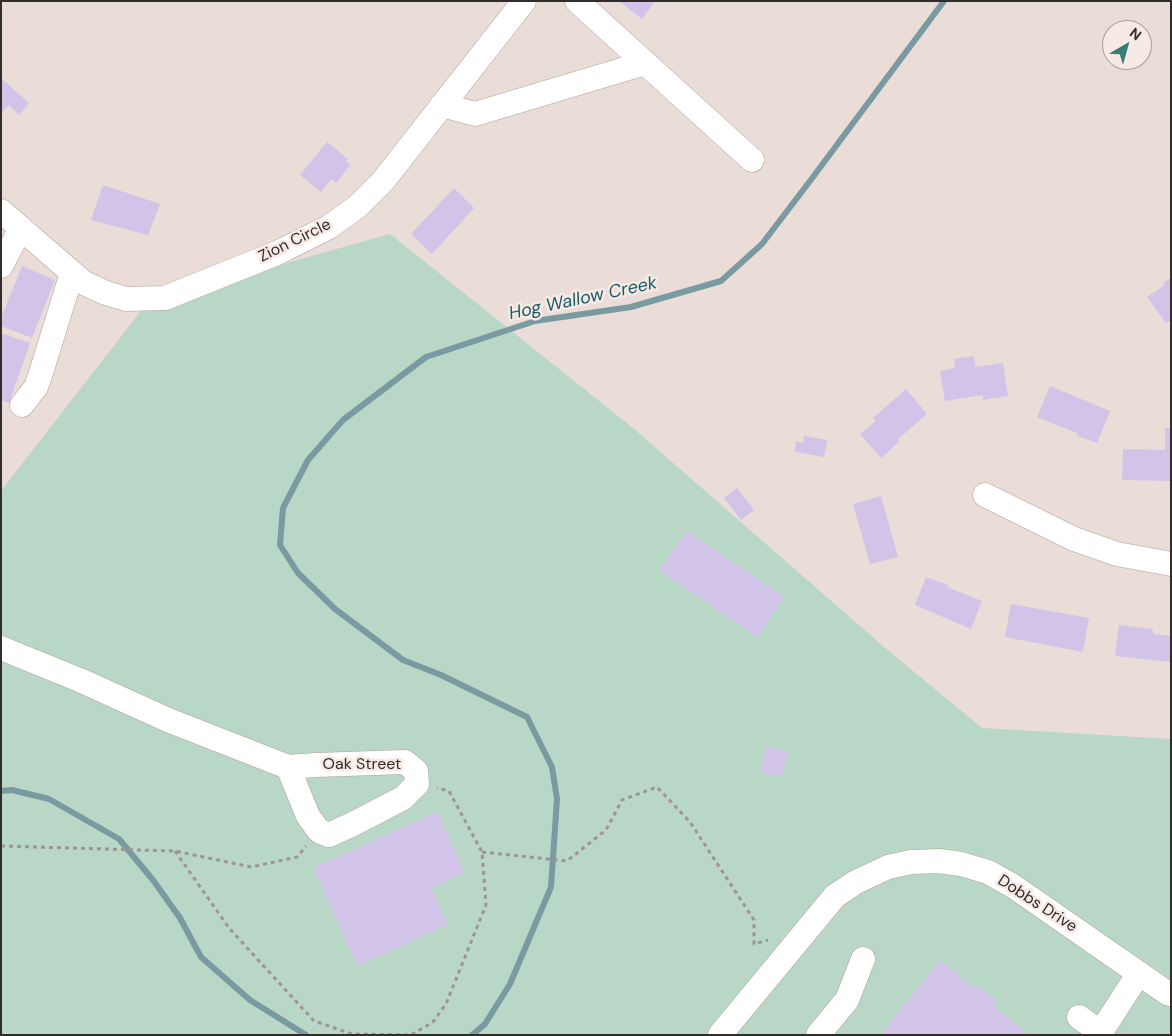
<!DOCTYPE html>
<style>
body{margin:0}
#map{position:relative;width:1172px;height:1036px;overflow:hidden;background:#eadcd7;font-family:"DM Sans",sans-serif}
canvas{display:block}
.frame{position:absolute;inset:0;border:2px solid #322d2b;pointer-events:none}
.north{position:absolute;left:1102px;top:20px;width:50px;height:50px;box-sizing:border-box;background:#f7e9e4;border:1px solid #a89e9a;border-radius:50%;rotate:38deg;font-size:14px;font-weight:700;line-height:20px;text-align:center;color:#322d2b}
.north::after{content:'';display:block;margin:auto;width:18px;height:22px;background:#367d75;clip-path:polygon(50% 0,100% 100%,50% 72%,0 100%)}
</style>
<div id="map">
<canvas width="1172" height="1036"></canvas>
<div class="frame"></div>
<div class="north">N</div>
</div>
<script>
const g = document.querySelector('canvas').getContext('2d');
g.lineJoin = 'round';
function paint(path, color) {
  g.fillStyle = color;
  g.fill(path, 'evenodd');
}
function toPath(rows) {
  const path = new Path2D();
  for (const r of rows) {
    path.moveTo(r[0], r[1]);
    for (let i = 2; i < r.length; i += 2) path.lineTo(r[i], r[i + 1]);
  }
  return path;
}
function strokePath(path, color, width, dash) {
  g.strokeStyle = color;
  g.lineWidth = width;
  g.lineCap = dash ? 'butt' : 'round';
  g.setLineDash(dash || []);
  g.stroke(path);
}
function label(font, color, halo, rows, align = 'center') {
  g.font = font + ' "DM Sans",sans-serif';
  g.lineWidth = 5;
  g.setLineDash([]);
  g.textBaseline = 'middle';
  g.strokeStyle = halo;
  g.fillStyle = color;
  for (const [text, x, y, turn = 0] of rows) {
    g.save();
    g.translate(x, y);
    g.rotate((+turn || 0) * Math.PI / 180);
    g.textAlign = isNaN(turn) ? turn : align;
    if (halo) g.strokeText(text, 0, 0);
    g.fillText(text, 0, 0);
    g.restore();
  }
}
paint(toPath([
 [390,234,633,428,884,647,982,728,1171,739,1171,1035,1,1035,1,491,148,302]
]), '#b9d7c6');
strokePath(toPath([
 [1,791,12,790,49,799,119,839,153,880,180,918,201,957,250,1000,306,1035],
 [472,1035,485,1024,510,984,551,887,557,799,552,767,527,717,441,675,403,660,335,609,298,573,280,545,283,508,308,460,343,420,426,357,535,321,631,307,721,281,762,244,810,181,944,1]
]), '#799aa1', 6);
paint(toPath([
 [619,1,655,1,642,19],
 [1,78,29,103,19,115,9,105,1,113],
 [327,142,348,159,346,161,350,165,336,183,331,179,321,192,300,175],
 [103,185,160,204,148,235,91,220],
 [454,188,474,208,432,254,411,234],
 [22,266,55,280,32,338,1,326,1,318],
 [1171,278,1171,320,1166,323,1147,297,1164,286,1163,283],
 [1,333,30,343,9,403,1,400],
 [974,356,975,367,1003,363,1008,396,983,400,983,395,945,401,940,371,955,368,954,359],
 [1050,386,1110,411,1097,443,1078,436,1077,433,1037,417],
 [906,389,927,414,897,440,899,442,881,458,860,434,876,421,873,418],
 [1165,428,1171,428,1171,481,1122,480,1123,449,1165,450],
 [804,436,827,440,824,457,795,452,796,441,803,443],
 [737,488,754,510,741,520,724,498],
 [881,496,898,557,870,564,853,504],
 [687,531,784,597,757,637,659,570],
 [926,577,948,585,947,587,982,601,971,629,915,605],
 [1011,604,1089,618,1083,652,1005,637],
 [1119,625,1152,629,1154,634,1171,636,1171,662,1115,656],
 [767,746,788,752,781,777,760,771],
 [437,812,465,873,431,888,448,924,358,966,313,868],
 [940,960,976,989,978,986,997,1001,993,1006,1029,1035,887,1035,883,1031]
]), '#d2c3e9');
const minor = toPath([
 [577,1,752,160],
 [442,105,475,114,645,63],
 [1,211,84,283,106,293,126,299,165,298,277,253,329,227,358,206,383,181,524,1],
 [1,266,21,228],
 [22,405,36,387,40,376,72,273],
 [985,495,1074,539,1117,554,1171,564],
 [1,648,82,681,168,720,288,767,316,765,405,762,416,771,417,784,403,798,353,824,329,835,319,831,308,816,288,767],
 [1079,1017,1101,1033],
 [720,1035,835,896,856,882,888,867,911,862,939,861,961,864,988,872,1013,886,1167,993,1171,994],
 [818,1035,847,1000,863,959],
 [1099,1035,1139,973]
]);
strokePath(minor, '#afa29d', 25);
strokePath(toPath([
 [1,846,175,851,251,867,297,857,306,846],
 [175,851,229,928,314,1021,352,1034,411,1035,433,1022,446,1004,486,905,482,852,449,791,437,788],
 [482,852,567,861,606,830,622,800,657,787,690,822,754,920,754,944,768,940]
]), '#9f9491', 3, [4, 4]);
strokePath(minor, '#fff', 24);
label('16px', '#322d2b', '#f7e9e4', [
 ["Zion Circle",295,241,-26],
 ["Oak Street",362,765],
 ["Dobbs Drive",1037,904,33]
]);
label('italic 18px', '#195c68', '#f7e9e4', [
 ["Hog Wallow Creek",583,299,-12]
]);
</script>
